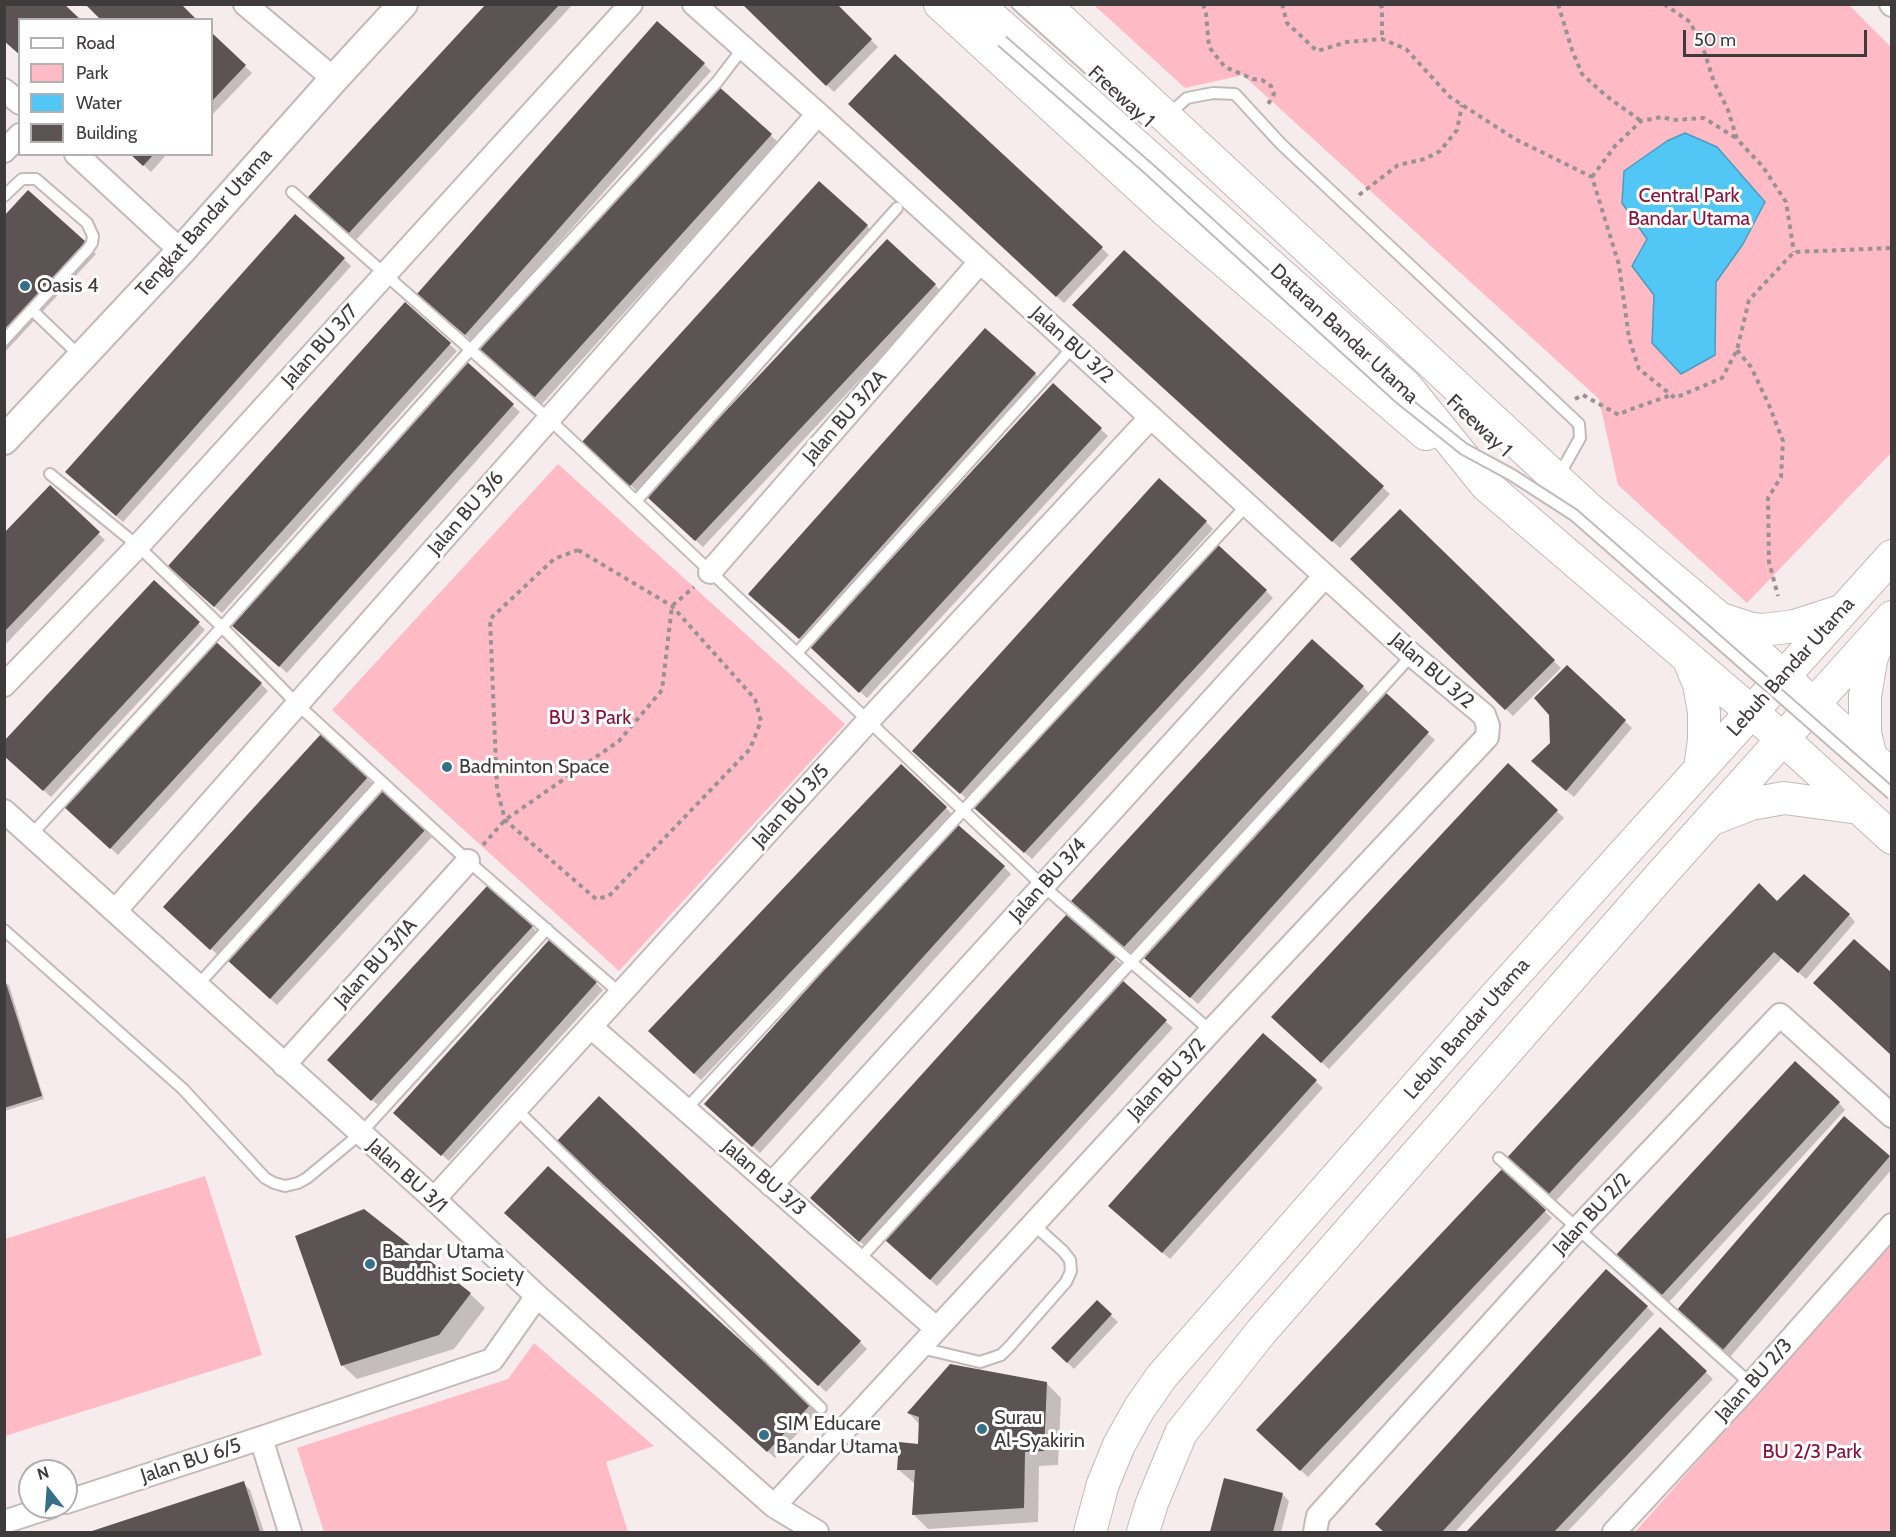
<!DOCTYPE html>
<style>
body{margin:0}
#map{position:relative;width:1896px;height:1537px;overflow:hidden;background:#f6ebed;font-family:Cabin,sans-serif}
canvas{display:block}
.frame{position:absolute;inset:0;border:6px solid #3f3b3c;pointer-events:none}
.legend{position:absolute;left:18px;top:18px;width:195px;height:138px;box-sizing:border-box;background:#fff;border:2px solid #b2b1b1;margin:0;padding:8px 10px;list-style:none;font-size:18px;color:#3f3b3c}
.legend li{display:flex;align-items:center;gap:12px;height:30px}
.legend b{width:30px;border:2px solid #b2b1b1}
.north{position:absolute;left:18px;top:1459px;width:60px;height:60px;box-sizing:border-box;background:#fff;border:2px solid #b2b1b1;border-radius:50%;rotate:343deg;font-size:16px;font-weight:700;line-height:24px;text-align:center;color:#3f3b3c}
.north::after{content:'';display:block;margin:auto;width:21px;height:27px;background:#356f88;clip-path:polygon(50% 0,100% 100%,50% 72%,0 100%)}
.scale{position:absolute;left:1683px;top:30px;width:184px;height:27px;box-sizing:border-box;border:3px solid #3f3b3c;border-top:0;padding-left:8px;font-size:18px;line-height:21px;white-space:nowrap;color:#3f3b3c;-webkit-text-stroke:4px #fff;paint-order:stroke}
</style>
<div id="map">
<canvas width="1896" height="1537"></canvas>
<div class="frame"></div>
<ul class="legend">
<li><b style="height:8px;background:#fff"></b>Road</li>
<li><b style="height:16px;background:#febbc6"></b>Park</li>
<li><b style="height:16px;background:#52c6f5"></b>Water</li>
<li><b style="height:16px;background:#5c5355"></b>Building</li>
</ul>
<div class="north">N</div>
<div class="scale">50 m</div>
</div>
<script>
const g = document.querySelector('canvas').getContext('2d');
g.lineJoin = 'round';
function paint(path, color) {
  g.fillStyle = color;
  g.fill(path, 'evenodd');
}
function toPath(rows) {
  const path = new Path2D();
  for (const r of rows) {
    path.moveTo(r[0], r[1]);
    for (let i = 2; i < r.length; i += 2) path.lineTo(r[i], r[i + 1]);
  }
  return path;
}
function strokePath(path, color, width, dash) {
  g.strokeStyle = color;
  g.lineWidth = width;
  g.lineCap = dash ? 'butt' : 'round';
  g.setLineDash(dash || []);
  g.stroke(path);
}
function label(font, color, halo, rows, align = 'center') {
  g.font = font + ' Cabin,sans-serif';
  g.lineWidth = 6;
  g.setLineDash([]);
  g.textBaseline = 'middle';
  g.strokeStyle = halo;
  g.fillStyle = color;
  for (const [text, x, y, turn = 0] of rows) {
    g.save();
    g.translate(x, y);
    g.rotate((+turn || 0) * Math.PI / 180);
    g.textAlign = isNaN(turn) ? turn : align;
    if (halo) g.strokeText(text, 0, 0);
    g.fillText(text, 0, 0);
    g.restore();
  }
}
paint(toPath([
 [1094,5,1849,5,1891,47,1891,453,1747,603,1618,485,1599,399,1243,75,1185,88],
 [558,464,845,724,619,971,332,710],
 [205,1176,262,1355,5,1436,5,1239],
 [1891,1242,1891,1532,1635,1532],
 [534,1343,654,1446,606,1462,628,1532,324,1532,297,1448,508,1379]
]), '#febbc6');
const water = toPath([
 [1685,133,1717,147,1765,202,1743,244,1716,282,1715,355,1681,374,1652,343,1654,295,1632,266,1647,239,1622,203,1624,171,1667,141,1685,133]
]);
paint(water, '#52c6f5');
strokePath(water, '#4c9cbe', 1.5);
paint(toPath([
 [488,4,573,4,356,240,317,204],
 [744,4,835,4,878,47,834,92],
 [212,35,252,73,212,115],
 [895,56,1109,255,1064,303,857,111],
 [704,64,711,71,472,341,426,301],
 [717,87,778,142,542,404,487,356],
 [132,154,167,154,151,172],
 [28,192,96,254,4,353,4,218],
 [867,226,874,233,638,492,590,449],
 [1124,252,1390,494,1340,548,1081,312],
 [344,259,351,266,123,522,74,479],
 [935,285,942,292,703,547,655,503],
 [405,305,457,351,222,613,177,573],
 [465,363,520,412,287,673,239,630],
 [1035,374,1042,381,807,645,757,601],
 [1053,385,1108,436,867,698,819,654],
 [50,487,105,540,4,646,4,535],
 [1400,511,1561,668,1513,716,1352,559],
 [1206,522,1213,529,968,800,921,758],
 [1266,591,1273,598,1032,859,981,813],
 [198,623,205,630,51,797,4,754],
 [1567,667,1632,728,1574,797,1540,768,1552,743],
 [261,684,268,691,118,855,72,813],
 [1363,687,1370,694,1131,954,1080,908],
 [1384,694,1435,740,1198,1004,1153,965],
 [1508,765,1564,818,1329,1069,1280,1024],
 [367,778,374,785,218,955,172,914],
 [946,808,953,815,701,1080,650,1031],
 [425,830,432,837,277,1005,235,966],
 [1004,867,1011,874,760,1153,713,1111],
 [1777,903,1849,915,1855,922,1806,979,1782,958,1553,1204,1513,1168],
 [1067,916,1122,965,867,1248,819,1205],
 [532,927,539,934,379,1106,335,1067],
 [4,982,9,985,44,1099,4,1111],
 [1122,982,1173,1028,937,1286,894,1247],
 [596,983,603,990,449,1161,402,1120],
 [1264,1035,1323,1088,1170,1259,1117,1213],
 [1839,1103,1845,1110,1669,1302,1625,1262],
 [1844,1118,1892,1159,1892,1169,1730,1357,1685,1318],
 [566,1148,860,1342,867,1349,826,1392],
 [548,1168,817,1412,775,1458,513,1220],
 [1502,1171,1552,1218,1308,1477,1258,1430],
 [470,1294,485,1308,454,1349,357,1379,342,1365],
 [1097,1302,1118,1322,1074,1369,1053,1348],
 [1647,1307,1654,1314,1455,1532,1385,1532,1377,1524],
 [1660,1329,1713,1379,1567,1532,1468,1532],
 [1046,1383,1061,1398,1058,1465,1039,1466,1038,1522,928,1529,913,1514,915,1484,898,1469,920,1445,920,1425,909,1413],
 [1225,1480,1282,1494,1289,1501,1281,1532,1212,1532],
 [243,1483,250,1490,264,1532,92,1532]
]), '#0003');
paint(toPath([
 [4,4,64,4,81,20,20,20,20,55,4,41],
 [85,4,181,4,197,20,101,20],
 [486,4,560,4,348,234,308,197],
 [742,4,837,4,872,39,826,86],
 [657,21,705,63,465,335,417,294],
 [212,33,246,65,212,101],
 [895,54,1103,247,1056,297,848,104],
 [717,85,772,134,534,398,478,349],
 [130,154,154,154,143,166],
 [819,181,868,225,630,486,581,443],
 [28,190,86,242,4,330,4,216],
 [295,214,345,258,116,516,65,472],
 [887,239,936,284,695,541,646,496],
 [1124,250,1384,486,1332,542,1072,305],
 [405,302,451,343,214,607,168,566],
 [985,328,1036,373,799,639,748,594],
 [465,360,514,404,279,667,230,624],
 [1053,383,1102,428,859,693,810,647],
 [1159,478,1207,521,960,794,912,751],
 [50,485,100,532,4,632,4,533],
 [1400,509,1555,660,1505,710,1350,559],
 [1215,542,1267,590,1024,853,972,806],
 [154,580,200,622,43,791,4,756,4,741],
 [1312,639,1364,686,1123,948,1071,901],
 [214,640,262,683,110,849,63,806],
 [1567,665,1626,720,1566,791,1531,761,1550,743,1549,715,1534,698],
 [1384,691,1429,732,1190,998,1144,958],
 [321,734,368,777,210,950,163,907],
 [1508,763,1558,810,1321,1063,1271,1017],
 [901,764,947,807,694,1074,648,1031],
 [382,789,426,829,270,999,226,959],
 [956,823,1005,866,752,1147,704,1104],
 [1804,874,1850,914,1798,973,1774,952,1545,1198,1504,1161,1759,883,1777,901],
 [488,885,533,926,371,1101,327,1060],
 [1067,914,1116,957,859,1242,810,1198],
 [1854,939,1892,973,1892,1056,1813,983],
 [549,940,597,982,441,1156,393,1113],
 [4,977,42,1096,4,1108],
 [1122,980,1167,1020,930,1280,885,1240],
 [1263,1033,1317,1080,1162,1253,1108,1206],
 [1795,1061,1840,1102,1661,1296,1616,1255],
 [599,1096,861,1341,818,1386,557,1141],
 [1844,1116,1890,1156,1722,1351,1676,1311],
 [548,1166,811,1404,767,1452,504,1213],
 [1502,1169,1546,1210,1300,1471,1256,1430],
 [364,1209,471,1293,439,1335,341,1366,295,1236],
 [1606,1269,1648,1306,1442,1532,1384,1532,1375,1524],
 [1097,1300,1112,1314,1067,1363,1051,1348],
 [1660,1327,1707,1371,1554,1532,1466,1532],
 [950,1364,1047,1382,1044,1451,1025,1452,1024,1508,912,1515,915,1470,897,1470,899,1442,918,1444,919,1417,907,1413],
 [1224,1478,1283,1493,1273,1532,1210,1532],
 [244,1481,260,1532,89,1532]
]), '#5c5355');
const service = toPath([
 [1017,4,1146,120],
 [1169,114,1187,98,1213,93,1235,94,1281,144,1579,424,1580,438,1558,477],
 [292,192,549,419,1043,886,1211,1031],
 [4,196,22,179,36,179,87,223,93,236,92,243,88,249,4,340],
 [32,310,81,357],
 [50,474,138,546,222,627,297,704,468,861,621,994],
 [636,501,897,208],
 [797,653,1073,347],
 [31,835,222,627,471,349,717,82,743,48],
 [4,930,183,1089,265,1178,274,1183,285,1186,298,1183,307,1178,360,1134,547,929],
 [197,986,382,782],
 [516,1109,821,1408],
 [685,1110,1247,505],
 [1499,1158,1751,1384],
 [858,1261,1412,655],
 [921,1348,980,1362,1001,1355,1010,1346,1066,1282,1071,1271,1070,1260,1063,1251,1033,1224]
]);
const minor = toPath([
 [245,4,334,79],
 [694,4,818,114,1412,655,1484,715,1488,726,1487,737,1211,1031,774,1506],
 [1891,4,1892,5],
 [4,90,20,103],
 [4,151,20,135],
 [76,154,181,251],
 [710,572,980,262],
 [4,685,138,546,631,4],
 [4,811,434,1199,537,1296,774,1506,817,1532],
 [115,911,818,114],
 [591,1027,937,1329],
 [284,1065,468,861],
 [771,1185,1325,576],
 [434,1199,869,720,1151,417],
 [261,1438,290,1532],
 [66,1502,261,1438,492,1360,537,1296],
 [4,1522,50,1507],
 [1315,1532,1318,1516,1577,1229,1780,1015,1892,1116],
 [1614,1532,1751,1384,1892,1225]
]);
const tertiary = toPath([
 [4,440,181,251,334,79,403,4]
]);
const secondary = toPath([
 [940,4,1165,210,1426,434],
 [977,4,1406,386,1486,485,1783,739,1892,838],
 [1044,4,1588,508,1718,617,1892,776],
 [1721,619,1748,628,1763,630,1795,626,1841,611],
 [1689,660,1699,684,1704,712,1704,740,1700,769],
 [1871,758,1865,733,1865,696,1871,660,1880,635],
 [1715,818,1751,804,1784,798,1859,808],
 [1090,1532,1103,1484,1119,1445,1139,1409,1162,1376,1492,1000,1892,556],
 [1143,1532,1152,1503,1181,1433,1261,1332,1660,876,1892,617]
]);
strokePath(service, '#c3b9ba', 14);
strokePath(minor, '#c3b9ba', 26);
strokePath(tertiary, '#c3b9ba', 32);
strokePath(secondary, '#c3b9ba', 34);
strokePath(toPath([
 [1203,4,1206,14,1209,47,1225,67,1253,79,1262,80,1271,86,1274,94,1267,106],
 [1282,4,1287,23,1317,51,1347,42,1382,39,1406,49,1450,97,1515,139,1592,177,1619,265,1629,338,1639,369,1675,398,1722,378,1737,350,1749,300,1794,252,1892,248],
 [1380,4,1382,8,1382,39],
 [1558,4,1572,50,1582,74,1605,95,1641,121],
 [1664,4,1690,22,1704,51,1714,82,1728,110,1737,139,1763,167,1786,202,1794,252],
 [1592,177,1615,146,1641,121,1662,117,1673,120,1704,118,1736,138],
 [1359,195,1398,165,1425,159,1440,151,1457,130,1462,105],
 [1737,350,1751,367,1769,405,1783,441,1781,477,1768,498,1769,562,1778,596],
 [1575,399,1583,395,1619,415,1626,411,1671,395],
 [578,550,672,606,755,699,761,721,750,749,609,896,596,899,505,820,497,789,490,619,554,559,578,550],
 [483,845,505,820,619,741,662,690,672,606,694,587]
]), '#999193', 4, [4.5, 4.5]);
strokePath(service, '#fff', 10);
strokePath(minor, '#fff', 22);
strokePath(tertiary, '#fff', 28);
strokePath(secondary, '#fff', 32);
const serviceBridge = toPath([
 [1002,41,1149,169,1399,397,1464,449,1512,475,1574,515,1892,794]
]);
strokePath(serviceBridge, '#c3b9ba', 14, []);
strokePath(serviceBridge, '#fff', 10);
for (const [x, y, r, color] of [
 [25,286,6,"#356f88"],
 [447,767,6,"#356f88"],
 [370,1264,6,"#356f88"],
 [982,1429,6,"#356f88"],
 [764,1435,6,"#356f88"]
]) {
  const dot = new Path2D();
  dot.arc(x, y, r, 0, 2 * Math.PI);
  g.fillStyle = color;
  g.fill(dot);
  strokePath(dot, '#fff', 2);
}
label('20px', '#3f3b3c', '#fff', [
 ["Freeway 1",1121,97,42],
 ["Tengkat Bandar Utama",204,223,-48],
 ["Dataran Bandar Utama",1344,334,43],
 ["Jalan BU 3/2",1072,345,42],
 ["Jalan BU 3/7",320,346,-48],
 ["Jalan BU 3/2A",845,417,-49],
 ["Freeway 1",1479,426,43],
 ["Jalan BU 3/6",466,513,-49],
 ["Lebuh Bandar Utama",1791,667,-48],
 ["Jalan BU 3/2",1432,671,41],
 ["Jalan BU 3/5",791,806,-48],
 ["Jalan BU 3/4",1048,880,-48],
 ["Jalan BU 3/1A",376,963,-48],
 ["Lebuh Bandar Utama",1467,1029,-49],
 ["Jalan BU 3/2",1167,1079,-47],
 ["Jalan BU 3/1",407,1176,42],
 ["Jalan BU 3/3",764,1178,41],
 ["Jalan BU 2/2",1592,1214,-47],
 ["Jalan BU 2/3",1754,1380,-48],
 ["Jalan BU 6/5",191,1461,-18]
]);
label('20px', '#89123b', '#fff', [
 ["Central Park",1689,196],
 ["Bandar Utama",1689,219],
 ["BU 3 Park",590,718],
 ["BU 2/3 Park",1812,1452]
]);
label('20px', '#3f3b3c', '#fff', [
 ["Oasis 4",37,286],
 ["Badminton Space",459,767],
 ["Bandar Utama",382,1252],
 ["Buddhist Society",382,1275],
 ["Surau",994,1418],
 ["Al-Syakirin",994,1441],
 ["SIM Educare",776,1424],
 ["Bandar Utama",776,1447]
], 'left');
</script>
